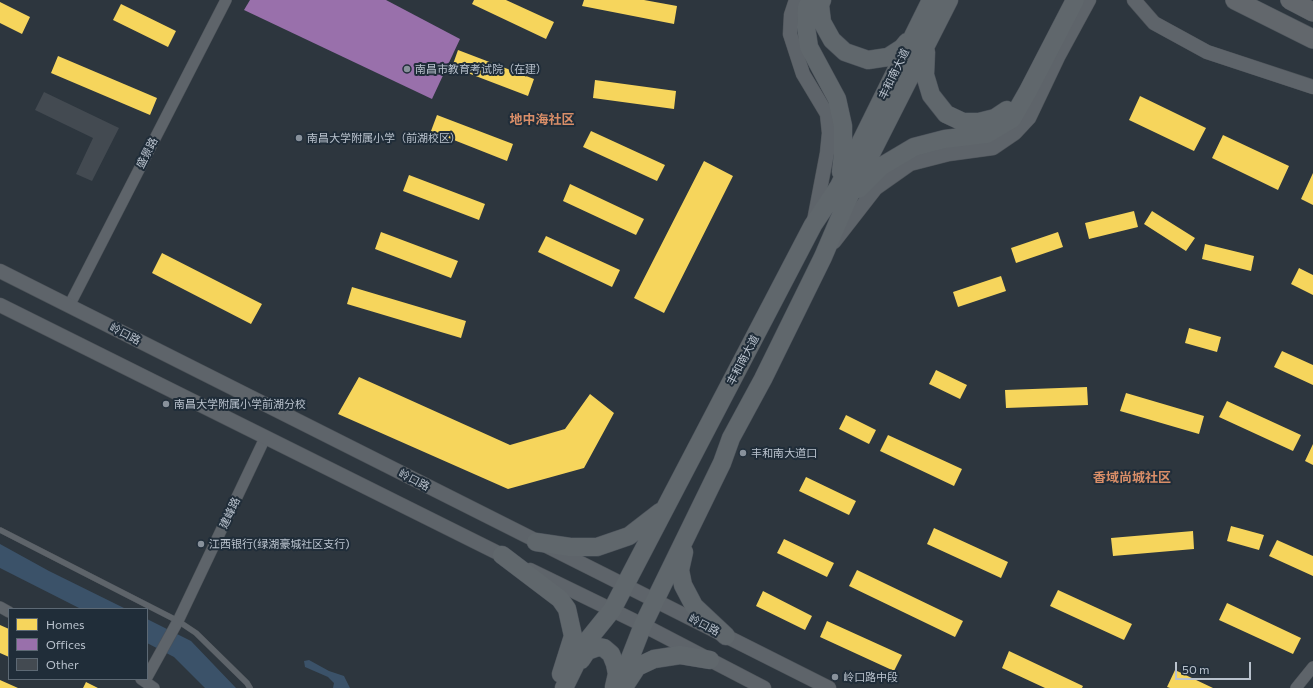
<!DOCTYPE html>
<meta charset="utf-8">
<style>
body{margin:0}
#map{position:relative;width:1313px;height:688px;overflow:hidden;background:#2d363e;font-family:Commissioner,sans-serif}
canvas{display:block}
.legend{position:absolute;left:8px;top:608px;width:140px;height:72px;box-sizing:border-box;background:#202d39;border:1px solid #5d6974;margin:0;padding:5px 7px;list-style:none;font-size:12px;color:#b9c2cd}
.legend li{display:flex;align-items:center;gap:8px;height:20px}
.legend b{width:20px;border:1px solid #5d6974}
.scale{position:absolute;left:1175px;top:662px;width:76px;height:18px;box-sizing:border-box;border:2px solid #b9c2cd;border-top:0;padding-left:5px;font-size:12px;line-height:14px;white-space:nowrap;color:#b9c2cd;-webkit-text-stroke:3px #202d39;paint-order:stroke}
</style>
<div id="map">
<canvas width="1313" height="688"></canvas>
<ul class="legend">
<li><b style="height:11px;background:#f6d55c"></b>Homes</li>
<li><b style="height:11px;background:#9970ab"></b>Offices</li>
<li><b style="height:11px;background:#434a51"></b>Other</li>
</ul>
<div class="scale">50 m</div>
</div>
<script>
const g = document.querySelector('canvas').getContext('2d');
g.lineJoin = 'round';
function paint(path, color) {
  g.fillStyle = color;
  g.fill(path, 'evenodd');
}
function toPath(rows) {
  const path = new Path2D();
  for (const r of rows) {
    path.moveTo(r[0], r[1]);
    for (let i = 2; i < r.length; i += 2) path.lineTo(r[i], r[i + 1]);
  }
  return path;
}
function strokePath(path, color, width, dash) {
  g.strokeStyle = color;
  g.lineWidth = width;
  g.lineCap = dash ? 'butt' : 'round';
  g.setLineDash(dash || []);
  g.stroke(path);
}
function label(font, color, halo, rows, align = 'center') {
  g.font = font + ' Commissioner,"Noto Sans SC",sans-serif';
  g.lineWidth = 4;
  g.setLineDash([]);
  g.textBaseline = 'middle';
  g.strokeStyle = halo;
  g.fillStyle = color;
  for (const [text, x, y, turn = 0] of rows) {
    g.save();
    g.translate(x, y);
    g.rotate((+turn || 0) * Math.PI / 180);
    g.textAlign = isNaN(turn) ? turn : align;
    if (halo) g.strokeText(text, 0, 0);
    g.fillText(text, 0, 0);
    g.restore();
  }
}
paint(toPath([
 [0,544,49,571,126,609,81,609,0,568],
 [147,619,191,641,236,688,205,688,174,657,147,643],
 [309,660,329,671,344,676,350,688,333,688,334,683,328,677,305,667,304,661]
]), '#3b5269');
paint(toPath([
 [474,0,506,0,554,22,546,39,472,4],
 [584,0,644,0,677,6,674,24,582,6],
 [0,2,30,17,22,34,0,23],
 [121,4,176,31,168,47,113,20],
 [458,50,534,79,528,96,452,67],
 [58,56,157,98,150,115,51,73],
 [595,80,676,91,674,109,593,98],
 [1140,96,1206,128,1194,151,1129,120],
 [437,115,513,144,507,161,431,131],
 [591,131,665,165,657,181,583,147],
 [1223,135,1289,166,1278,190,1212,158],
 [704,161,733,176,664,313,634,298],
 [1313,173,1313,205,1301,199],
 [409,175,485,204,479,220,403,191],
 [570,184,644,219,636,235,563,201],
 [1134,211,1138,227,1089,239,1085,223],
 [1152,211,1195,238,1186,251,1144,224],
 [381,232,458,261,451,278,375,249],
 [1058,232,1063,247,1016,263,1011,248],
 [546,236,620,270,612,287,538,252],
 [1205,244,1254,256,1251,271,1202,259],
 [162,253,262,304,251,324,152,273],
 [1299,268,1313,275,1313,295,1291,284],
 [1001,276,1006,291,958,307,953,292],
 [352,287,466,321,461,338,347,304],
 [1189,328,1221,337,1217,352,1185,343],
 [1282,351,1313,365,1313,385,1274,367],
 [936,370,967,385,960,399,929,384],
 [359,377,510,445,565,429,590,394,614,413,584,468,508,489,338,414],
 [1087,387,1088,405,1006,408,1005,390],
 [1126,393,1204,416,1199,434,1120,411],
 [1227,401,1301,435,1293,451,1219,417],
 [846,415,876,430,869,444,839,429],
 [888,435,962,469,954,486,880,451],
 [1313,444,1313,465,1305,461],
 [806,477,856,501,849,515,799,491],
 [1231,526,1264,535,1259,550,1227,541],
 [934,528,1008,562,1001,578,927,544],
 [1193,531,1194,549,1113,556,1111,538],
 [784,539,834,563,827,577,777,553],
 [1277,540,1313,556,1313,576,1269,556],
 [857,570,963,621,955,637,849,586],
 [1058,590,1132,624,1124,640,1050,606],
 [763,591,812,616,805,630,756,606],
 [1227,603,1301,638,1293,654,1219,620],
 [827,621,902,655,894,671,820,637],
 [0,625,9,629,9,657,0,653],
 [1009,651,1083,686,1082,688,1045,688,1002,668],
 [1175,670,1213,688,1170,688,1167,687],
 [0,680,18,688,0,688],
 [86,682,98,688,83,688]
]), '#f6d55c');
paint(toPath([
 [250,0,386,0,460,39,432,99,244,10]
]), '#9970ab');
paint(toPath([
 [44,92,119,128,92,181,76,174,93,138,35,110]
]), '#434a51');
const service = toPath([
 [0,530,178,621,196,633,247,683,250,688]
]);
const minor = toPath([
 [69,306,226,0],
 [0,607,9,612],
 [147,677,178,621,265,438],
 [141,679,154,688],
 [1296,688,1313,667]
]);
const tertiary = toPath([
 [796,0,791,15,790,34,803,74,827,114,829,133,827,153,814,221],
 [1134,0,1154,23,1207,52,1313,87],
 [834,242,876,188,910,164,949,154,993,148,1015,133,1029,118,1058,57,1089,0],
 [0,271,829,688],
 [0,305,510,559],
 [530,570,643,625,764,688]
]);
const primary = toPath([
 [811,0,807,7,806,27,809,47,837,99,843,126,843,153,841,172],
 [822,0,820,5,822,22,832,40,845,52,868,60,888,57,902,48,907,42],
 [926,52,925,75,931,95,946,114,963,122,979,122,995,118,1007,110],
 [859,189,882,166,914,147,945,139,987,134,1012,119,1028,91,1075,0],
 [536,542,570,547,597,547,629,536,660,512],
 [684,552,680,570,683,585,694,606,726,636],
 [502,555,560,599,567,609,573,636,561,674],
 [581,660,587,651,598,647,604,648,611,654,615,664,617,674,614,687],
 [626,684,637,667,654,659,680,655,710,660],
 [564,688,587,641,612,610,813,225,839,186,931,0],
 [617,688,625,671,643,625,722,463,731,438,763,379,823,257,847,201,949,0]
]);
const trunk = toPath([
 [1235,0,1313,39],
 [1290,0,1313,12]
]);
strokePath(service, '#4c5258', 6);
strokePath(minor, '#4c5258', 12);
strokePath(tertiary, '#4c5258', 15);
strokePath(primary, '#4b525a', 19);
strokePath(trunk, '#4a5259', 20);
strokePath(service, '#5e646a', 5.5);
strokePath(minor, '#5e646a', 11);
strokePath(tertiary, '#5e646a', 14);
strokePath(primary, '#60676c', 18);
strokePath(trunk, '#62676c', 19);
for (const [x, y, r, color] of [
 [407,69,4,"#88919b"],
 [299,138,4,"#88919b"],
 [166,404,4,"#88919b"],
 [743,453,4,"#88919b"],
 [201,544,4,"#88919b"],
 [835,677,4,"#88919b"]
]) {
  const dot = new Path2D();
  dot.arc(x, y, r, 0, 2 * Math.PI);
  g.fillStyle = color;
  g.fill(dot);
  strokePath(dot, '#202d39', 1.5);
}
label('11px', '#b9c2cd', '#202d39', [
 ["南昌市教育考试院（在建）",415,69],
 ["南昌大学附属小学（前湖校区）",307,138],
 ["南昌大学附属小学前湖分校",174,404],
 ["丰和南大道口",751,453],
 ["江西银行(绿湖豪城社区支行)",209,544],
 ["岭口路中段",843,677]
], 'left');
label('11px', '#b9c2cd', '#202d39', [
 ["丰和南大道",894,74,-64],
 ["盛景路",147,153,-63],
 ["岭口路",125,334,27],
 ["丰和南大道",743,360,-62],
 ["岭口路",414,480,27],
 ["建峰路",230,513,-65],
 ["岭口路",704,625,27]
]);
label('bold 13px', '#d98e68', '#202d39', [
 ["地中海社区",542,120],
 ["香域尚城社区",1132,478]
]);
</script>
